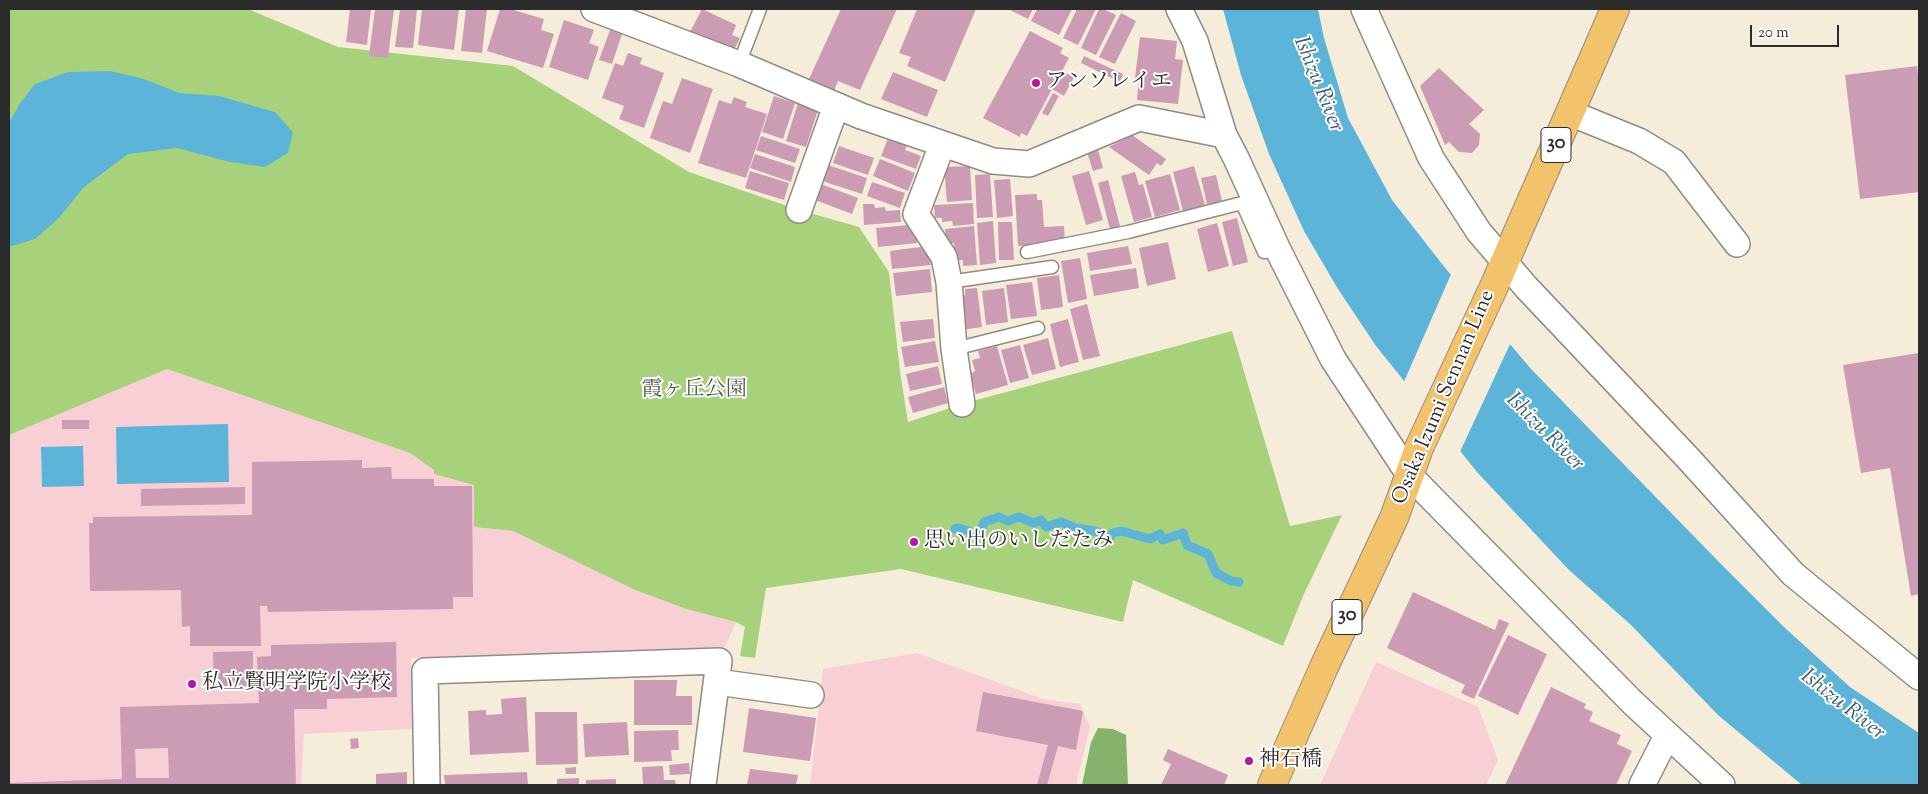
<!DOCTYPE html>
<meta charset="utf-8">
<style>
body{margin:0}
#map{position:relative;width:1928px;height:794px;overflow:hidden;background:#f5edda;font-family:"Sorts Mill Goudy",serif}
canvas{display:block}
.frame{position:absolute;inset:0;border:10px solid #2b2b2b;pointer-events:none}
.scale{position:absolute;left:1750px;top:25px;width:89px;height:22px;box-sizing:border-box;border:2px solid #2b2b2b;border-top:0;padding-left:6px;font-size:15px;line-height:18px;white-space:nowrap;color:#2b2b2b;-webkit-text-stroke:4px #fff;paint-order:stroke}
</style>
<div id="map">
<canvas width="1928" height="794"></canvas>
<div class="frame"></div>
<div class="scale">20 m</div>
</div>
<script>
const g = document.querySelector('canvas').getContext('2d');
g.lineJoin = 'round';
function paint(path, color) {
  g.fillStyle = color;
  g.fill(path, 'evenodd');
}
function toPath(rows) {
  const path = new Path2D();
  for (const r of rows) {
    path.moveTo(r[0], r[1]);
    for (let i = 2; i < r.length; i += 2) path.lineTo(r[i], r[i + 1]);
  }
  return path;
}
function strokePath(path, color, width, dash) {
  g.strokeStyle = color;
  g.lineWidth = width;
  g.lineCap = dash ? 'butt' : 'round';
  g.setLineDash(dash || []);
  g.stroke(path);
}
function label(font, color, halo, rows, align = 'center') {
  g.font = font + ' "Sorts Mill Goudy","Noto Serif JP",serif';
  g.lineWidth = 4;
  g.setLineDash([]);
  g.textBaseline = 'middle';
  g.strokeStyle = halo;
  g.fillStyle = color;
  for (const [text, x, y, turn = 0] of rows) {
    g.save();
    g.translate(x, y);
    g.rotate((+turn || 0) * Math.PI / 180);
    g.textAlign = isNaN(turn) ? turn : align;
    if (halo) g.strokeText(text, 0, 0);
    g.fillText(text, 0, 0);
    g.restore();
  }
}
paint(toPath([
 [167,369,410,453,434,470,435,474,474,485,474,527,513,531,635,590,686,609,736,622,725,647,411,658,412,729,304,734,301,785,9,785,9,435],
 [917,653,1043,699,1080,704,1090,727,1076,785,810,785,823,669],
 [1376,662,1478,707,1498,760,1486,785,1320,785]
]), '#f7cfd5');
paint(toPath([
 [9,9,248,9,338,47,513,66,689,172,799,210,859,227,889,272,900,372,908,422,962,404,1232,331,1290,526,1342,515,1303,596,1283,646,1133,580,1123,622,901,569,766,588,755,658,740,656,745,627,736,622,686,609,635,590,513,531,474,527,474,485,434,474,434,470,410,453,167,369,9,435]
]), '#a8d17c');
paint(toPath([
 [1098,728,1113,729,1126,735,1128,785,1082,785,1091,742]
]), '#86b36c');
paint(toPath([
 [1223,9,1318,9,1324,38,1348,118,1392,200,1446,269,1532,370,1717,560,1785,628,1850,687,1919,733,1919,785,1802,785,1718,715,1631,625,1569,570,1477,472,1376,346,1338,289,1304,231,1269,154,1241,75],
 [110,71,144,79,179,93,219,96,275,112,293,132,288,153,265,167,230,162,177,148,128,154,84,187,58,219,35,239,9,247,9,123,19,105,35,84,68,72],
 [228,424,229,482,117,484,116,427],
 [83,446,84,486,42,487,41,447]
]), '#5cb4d9');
paint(toPath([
 [1452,272,1511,342,1459,454,1403,384]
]), '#f5edda');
strokePath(toPath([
 [955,529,958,528,980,534,984,522,999,517,1008,521,1019,517,1034,523,1041,520,1046,527,1061,522,1076,528,1095,531,1110,537,1113,533,1121,531,1150,539,1160,534,1163,540,1183,533,1187,545,1208,554,1216,573,1231,581,1239,582]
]), '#5cb4d9', 9);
paint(toPath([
 [350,9,371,9,367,45,346,42],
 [375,9,394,9,388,58,369,56],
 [400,9,417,9,413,48,395,47],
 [422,9,459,9,454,50,418,45],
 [466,9,487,9,482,53,461,51],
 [500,9,510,9,544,19,541,30,554,34,543,68,487,51],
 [702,9,736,25,732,35,740,38,733,52,690,32],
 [841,9,897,9,860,90,838,81,834,91,809,79],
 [917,9,976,9,945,82,907,66,911,57,899,53],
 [1008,9,1033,9,1028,19],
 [1037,9,1072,9,1059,35,1031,21],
 [1077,9,1096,9,1078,45,1063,38],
 [1099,9,1103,9,1116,15,1096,55,1081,48],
 [1121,13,1136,21,1115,64,1099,57],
 [564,20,594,30,589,43,599,47,588,80,549,67],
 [610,30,622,34,612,64,599,60],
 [1030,31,1063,48,1060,53,1069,58,1062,71,1074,77,1064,96,1052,89,1027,136,1021,133,1020,137,983,118],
 [1140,37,1177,41,1175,59,1183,60,1178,104,1137,100,1139,79,1135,78],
 [628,53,642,58,640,64,664,73,644,128,619,119,624,106,602,98,615,63,623,66],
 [1084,56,1123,74,1120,82,1081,63],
 [1917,66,1919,85,1919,192,1860,199,1845,75],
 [1439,68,1484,110,1469,124,1480,134,1479,145,1472,153,1459,152,1449,142,1445,145,1420,86],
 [893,72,938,90,927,117,881,99],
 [682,78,713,89,690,153,650,138,663,101,672,104],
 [1053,93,1059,96,1048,116,1042,113],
 [774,96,795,103,783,139,762,132],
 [734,97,747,102,745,107,767,114,746,178,698,163,719,100,731,104],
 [798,103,818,110,806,147,786,141],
 [1132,135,1166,159,1161,166,1157,163,1149,175,1109,147],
 [761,136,800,149,795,163,756,150],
 [889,136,908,143,905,150,921,156,916,169,881,156],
 [839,146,874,158,868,175,833,163],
 [1097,146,1103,168,1093,171,1086,149],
 [755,154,795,167,791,182,750,168],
 [880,159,915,173,908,191,873,176],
 [828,165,867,178,862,194,822,181],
 [970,166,972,200,947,202,944,167],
 [1194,166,1205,205,1183,211,1173,172],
 [750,171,789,183,784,200,745,188],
 [1089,171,1103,220,1086,225,1072,176],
 [1135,172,1139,185,1143,184,1152,217,1134,222,1121,176],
 [990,174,993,217,977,218,975,175],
 [1170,174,1180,210,1155,217,1145,181],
 [1216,175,1222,201,1207,204,1201,178],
 [1010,179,1013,216,997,218,994,180],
 [1108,180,1120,226,1110,229,1098,183],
 [872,182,905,193,900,208,867,196],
 [821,184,858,198,852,214,815,200],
 [1037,194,1037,200,1042,200,1044,227,1064,226,1065,243,1018,246,1015,195],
 [973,203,974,224,953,226,952,221,942,222,942,218,935,218,934,205],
 [863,204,874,204,875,208,885,207,886,211,900,210,901,222,864,225],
 [1237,218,1248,262,1233,266,1222,222],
 [993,221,996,263,980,265,977,223],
 [998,222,1012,222,1014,260,999,260],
 [1217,223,1229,266,1208,272,1197,229],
 [909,225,910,231,916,230,917,243,878,247,876,228],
 [974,226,977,265,963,266,963,260,955,261,954,243,946,244,945,229],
 [1168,242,1176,279,1147,286,1139,248],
 [928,246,931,265,892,269,890,251],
 [1128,246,1132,264,1090,271,1087,253],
 [1080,258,1087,299,1068,303,1061,261],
 [1136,268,1139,288,1094,296,1090,275],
 [930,269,932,292,896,296,893,273],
 [1059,275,1063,307,1041,310,1037,278],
 [1032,282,1037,316,1011,319,1006,285],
 [977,288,982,327,961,330,957,296,965,295,965,289],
 [1004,288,1008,322,986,325,982,291],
 [1087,304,1100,356,1083,360,1070,309],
 [933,319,935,338,903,342,900,322],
 [1068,319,1079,362,1060,367,1050,324],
 [1048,338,1056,369,1032,375,1023,345],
 [935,341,939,362,905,367,901,347],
 [1020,345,1029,378,1010,383,1001,350],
 [997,346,1008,385,976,394,970,374,975,371,972,360,980,358,978,351],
 [1919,353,1919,594,1911,596,1890,468,1861,473,1843,365],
 [938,366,942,384,910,391,906,374],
 [944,387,948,403,913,413,908,397],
 [62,420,89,420,89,429,62,429],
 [362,460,362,468,391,467,392,479,434,479,434,486,472,486,473,597,453,597,453,609,268,612,267,606,260,606,261,646,190,646,190,626,182,627,181,590,90,591,89,523,93,523,93,517,252,515,252,462],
 [245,487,245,504,141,506,141,489],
 [1413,592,1495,630,1499,619,1509,623,1474,699,1461,693,1465,685,1387,648],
 [1508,635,1547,654,1518,715,1478,696],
 [396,642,397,697,327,699,327,709,294,709,296,785,9,785,9,783,122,779,120,707,259,703,257,657,271,656,271,645],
 [168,748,169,778,136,778,135,749],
 [253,651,253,686,214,686,213,652],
 [634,680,677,680,676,696,692,696,692,725,634,725],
 [1551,687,1586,704,1584,708,1593,712,1589,721,1621,735,1617,744,1632,751,1616,785,1505,785],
 [983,692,1083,711,1076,750,1058,746,1047,785,1037,785,1048,745,976,731],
 [526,697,529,752,470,755,468,711,486,710,486,715,502,714,501,699],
 [749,708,816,718,810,761,743,752],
 [535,712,577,712,578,764,536,765],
 [627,722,629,755,585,757,583,724],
 [678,730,679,750,671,750,672,761,634,762,634,731],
 [358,738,359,748,351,749,350,739],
 [1168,749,1228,775,1224,785,1161,785,1171,764,1163,760],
 [689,763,690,774,670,775,669,765],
 [663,766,664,780,675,780,676,785,643,785,642,767],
 [576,767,576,774,566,774,565,768],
 [750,769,798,775,796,785,747,785],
 [407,772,407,785,376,785,376,774],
 [527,772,528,785,445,785,444,775],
 [579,778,579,785,557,785,557,779],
 [616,779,616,785,586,785,586,780]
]), '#cb9cb3');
const lane = toPath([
 [739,64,760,9],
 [1027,252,1128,232,1242,203,1264,252,1278,250],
 [949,282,1052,267],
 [954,349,1038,328]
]);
const street = toPath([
 [594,9,739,64,861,116,993,161,1029,164,1139,118,1224,135],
 [1179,9,1195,41,1224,135,1236,158,1278,250,1333,359,1410,476,1633,703,1722,785],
 [1364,9,1431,158,1479,232,1526,287,1686,456,1793,574,1919,677],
 [1570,113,1639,141,1674,162,1737,244],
 [942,145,916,214,944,257,949,282,954,349,962,404],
 [799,210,836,106],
 [717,682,811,695],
 [427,785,425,671,719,661,703,785],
 [1642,785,1667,736]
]);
const primary = toPath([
 [1272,785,1324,667,1394,518,1419,448,1496,282,1615,9]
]);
strokePath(lane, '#908c82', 15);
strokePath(street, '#908c82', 28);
strokePath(primary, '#908c82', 30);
strokePath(lane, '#fff', 12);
strokePath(street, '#fff', 25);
strokePath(primary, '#f2c36a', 28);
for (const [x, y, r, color] of [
 [1036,83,5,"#b5179e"],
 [914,542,5,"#b5179e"],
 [192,684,5,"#b5179e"],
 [1249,761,5,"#b5179e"]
]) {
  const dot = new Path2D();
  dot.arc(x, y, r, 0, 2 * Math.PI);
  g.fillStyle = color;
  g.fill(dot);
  strokePath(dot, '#fff', 2);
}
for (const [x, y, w] of [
 [1556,145,30],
 [1347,617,30]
]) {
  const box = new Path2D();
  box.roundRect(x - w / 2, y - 17.5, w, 35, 4);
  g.fillStyle = '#fff';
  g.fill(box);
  strokePath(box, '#2b2b2b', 1);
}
label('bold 20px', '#2b2b2b', null, [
 ["30",1556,145],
 ["30",1347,617]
]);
label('21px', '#2b2b2b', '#fff', [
 ["アンソレイエ",1046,83],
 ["思い出のいしだたみ",924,542],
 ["私立賢明学院小学校",202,684],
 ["神石橋",1259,761]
], 'left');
label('21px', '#505d43', '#fff', [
 ["霞ヶ丘公園",694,391]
]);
label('21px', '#2b2b2b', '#fff', [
 ["Osaka Izumi Sennan Line",1445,398,-67]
]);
label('italic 22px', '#3f6271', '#fff', [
 ["Ishizu River",1317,85,68],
 ["Ishizu River",1544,433,45],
 ["Ishizu River",1842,706,38]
]);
</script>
